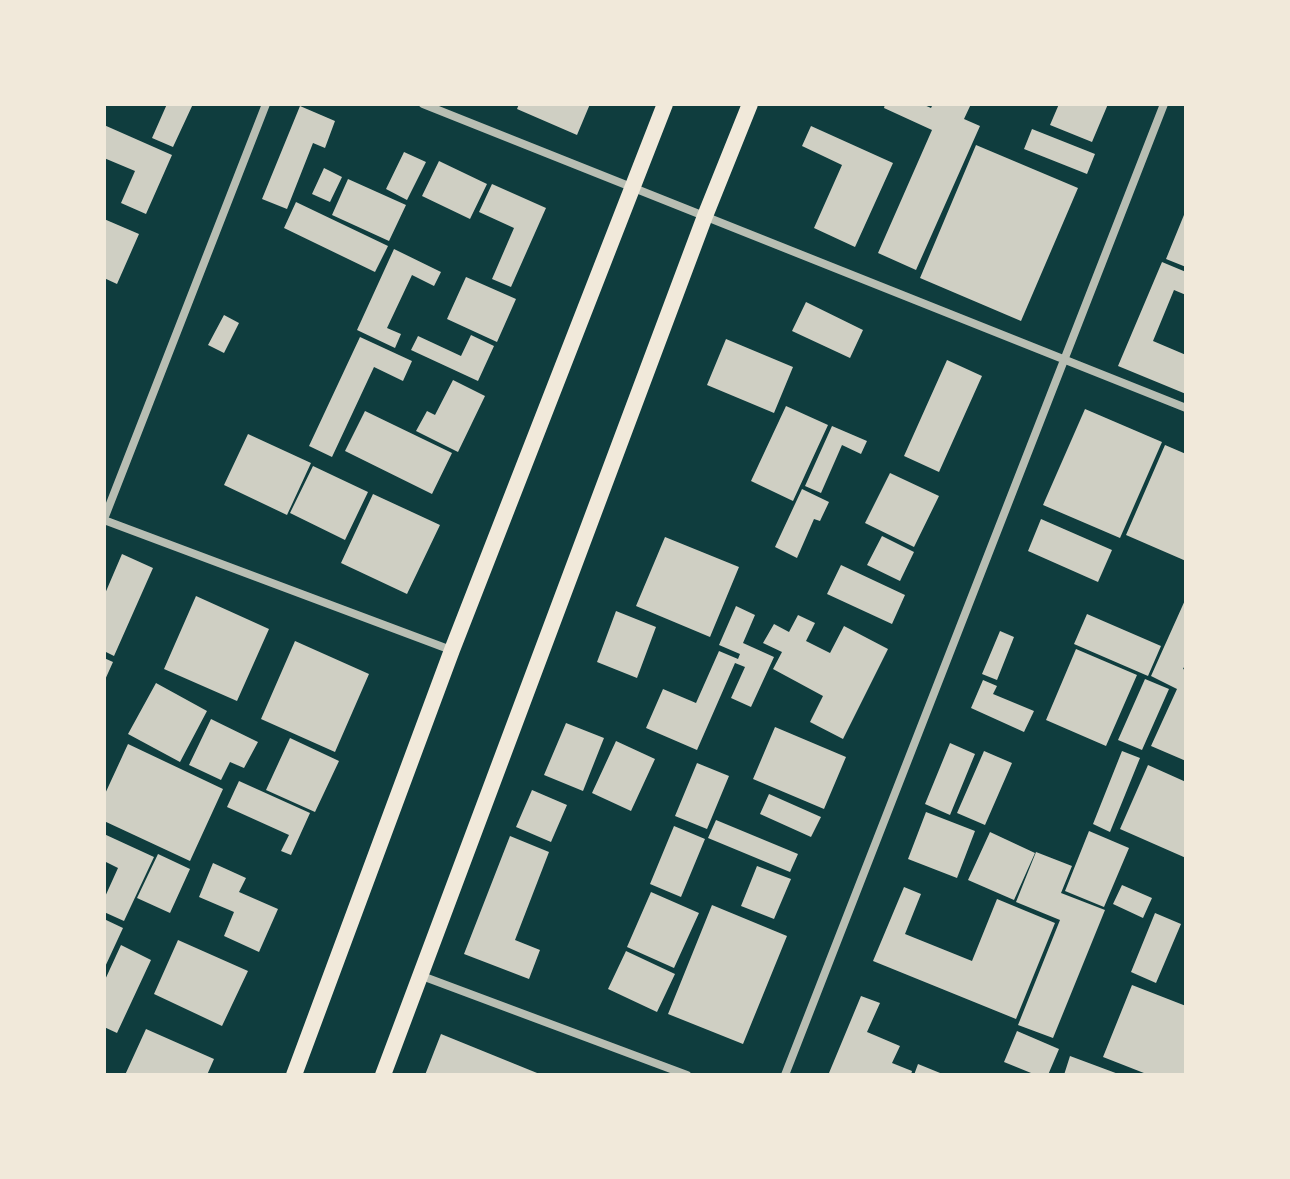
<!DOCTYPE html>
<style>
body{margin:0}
#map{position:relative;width:1290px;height:1179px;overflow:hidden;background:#0f3d3e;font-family:Roboto,sans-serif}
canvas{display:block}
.frame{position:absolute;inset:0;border:106px solid #f1e9da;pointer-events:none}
</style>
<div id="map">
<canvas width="1290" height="1179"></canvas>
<div class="frame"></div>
</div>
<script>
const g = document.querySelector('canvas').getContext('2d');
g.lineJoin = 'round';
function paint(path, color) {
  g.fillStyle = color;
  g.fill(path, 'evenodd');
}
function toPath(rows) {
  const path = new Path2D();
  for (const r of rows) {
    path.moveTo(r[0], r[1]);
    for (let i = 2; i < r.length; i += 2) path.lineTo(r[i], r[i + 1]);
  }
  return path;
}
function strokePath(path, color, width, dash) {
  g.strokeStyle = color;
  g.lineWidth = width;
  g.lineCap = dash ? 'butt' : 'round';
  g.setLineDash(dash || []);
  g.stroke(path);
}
paint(toPath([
 [167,104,193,104,173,147,152,138],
 [519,104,590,104,577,135,517,109],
 [885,104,922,104,931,108,933,104,971,104,964,119,980,126,916,270,878,253,932,130,884,108],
 [1059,104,1108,104,1092,142,1050,125],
 [300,106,335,121,325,148,313,143,287,209,262,199],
 [104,125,172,155,146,214,121,203,135,171,104,158],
 [811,126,893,163,855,247,814,228,842,165,802,146],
 [1032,129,1095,154,1087,174,1024,149],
 [976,145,1078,188,1021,321,920,278],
 [404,152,426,162,407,200,386,189],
 [439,161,487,184,470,219,422,196],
 [324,168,342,177,330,202,312,194],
 [348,179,406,205,389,241,332,215],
 [492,184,546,208,511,287,492,279,514,228,479,212],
 [296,202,388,246,375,272,284,228],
 [1186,210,1186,267,1166,259],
 [104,219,139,234,117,284,104,278],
 [394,249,441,272,434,286,412,275,387,328,401,334,395,348,357,330],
 [1162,262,1186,272,1186,295,1174,290,1153,341,1186,355,1186,394,1118,366],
 [466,277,516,299,497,342,447,319],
 [806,302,863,330,850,358,792,331],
 [224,315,239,323,224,353,208,345],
 [471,335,494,346,478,381,411,350,418,336,461,356],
 [360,337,412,361,403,381,374,367,332,457,309,446],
 [726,339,793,367,774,413,707,385],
 [947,360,982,376,939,472,904,456],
 [453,380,485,396,458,452,416,431,427,411,435,415],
 [786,406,828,425,793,501,751,481],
 [1085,409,1162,442,1120,538,1043,505],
 [365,411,452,453,432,494,345,451],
 [832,426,867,441,861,454,842,445,821,493,805,486],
 [248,434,311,463,287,515,224,485],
 [1165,445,1186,454,1186,561,1126,535],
 [313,466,368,492,345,540,290,513],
 [890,473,939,496,914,547,865,523],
 [802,489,829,502,820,521,814,519,797,558,775,547],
 [373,494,440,525,407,594,341,563],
 [1041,519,1112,550,1098,582,1028,551],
 [882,536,914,552,900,581,867,565],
 [665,537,739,567,710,637,636,606],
 [122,554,153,568,114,656,104,651,104,596],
 [841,565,905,595,892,624,827,594],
 [196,596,269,629,237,701,164,669],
 [1186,598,1186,663,1183,669,1186,670,1186,761,1151,746,1177,689,1151,676],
 [736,606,755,615,743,643,774,657,751,707,731,698,745,667,735,663,697,750,646,728,663,689,696,703,719,651,738,659,740,654,719,645],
 [616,611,656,627,637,678,597,662],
 [1087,614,1161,646,1148,676,1074,644],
 [798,615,815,623,806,641,830,653,844,626,888,649,843,739,810,722,823,696,773,669,782,652,763,643,774,624,789,632],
 [1000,631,1014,637,997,680,982,674],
 [295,641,369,674,335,752,261,719],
 [1076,649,1137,675,1106,746,1046,720],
 [104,658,113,662,104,682],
 [1145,679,1169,689,1142,750,1118,740],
 [983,680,997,686,993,694,1034,711,1024,732,971,708],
 [156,683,207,711,180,762,128,734],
 [211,719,258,742,244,768,230,762,221,780,189,765],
 [566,723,604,738,583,791,544,775],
 [775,727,846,757,824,809,753,779],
 [290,738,339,761,315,812,266,790],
 [616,741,655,759,631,811,592,793],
 [950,743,975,754,950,815,925,804],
 [128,744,223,789,190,861,104,821,104,796],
 [984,751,1012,763,985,825,957,813],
 [1122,751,1140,758,1110,832,1093,824],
 [697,763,729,776,707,829,675,816],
 [1148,765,1186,782,1186,858,1120,829],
 [239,781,310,813,291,855,281,851,289,835,227,807],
 [532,790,567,805,551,842,516,827],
 [769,794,821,817,811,837,760,814],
 [926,812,975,831,957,878,908,859],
 [716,820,798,854,790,872,708,838],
 [674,826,705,839,681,897,650,884],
 [1089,831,1129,848,1104,907,1065,891],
 [990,832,1035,853,1014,900,968,880],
 [104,834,154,857,124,921,104,912,104,899,118,868,104,861],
 [510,836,549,852,515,940,540,950,529,979,464,954],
 [1036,852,1072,866,1061,893,1105,910,1053,1038,1018,1025,1060,920,1016,902],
 [158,854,190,869,170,913,137,898],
 [213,863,246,878,239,892,278,909,259,952,224,936,234,912,199,897],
 [757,866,791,879,774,919,741,906],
 [1122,885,1152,898,1143,918,1113,904],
 [904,887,921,894,905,934,972,961,997,899,1055,923,1016,1019,873,961],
 [651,892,699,913,674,968,627,947],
 [712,905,787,936,743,1044,668,1014],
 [1155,913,1181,924,1156,983,1131,972],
 [104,919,123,928,104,969],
 [178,940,248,971,222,1026,154,994],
 [121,945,151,960,117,1033,104,1027,104,982],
 [626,951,675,974,657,1012,608,989],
 [1132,985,1186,1006,1186,1075,1149,1075,1103,1057],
 [861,996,880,1003,867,1032,900,1046,892,1063,912,1071,911,1075,829,1073],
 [146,1029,214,1059,207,1075,125,1075],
 [1017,1031,1059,1049,1048,1075,1036,1075,1004,1062],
 [441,1034,542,1075,425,1075],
 [1070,1056,1121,1075,1064,1075],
 [918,1064,945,1075,914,1075]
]), '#cfcfc3');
strokePath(toPath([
 [423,104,1186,408],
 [104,519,266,104],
 [104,520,451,650],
 [422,976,687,1075],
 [785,1075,1164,104]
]), '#b8beb3', 8);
strokePath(toPath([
 [294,1075,452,650,665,104],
 [383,1075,705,216,750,104]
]), '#f1e9da', 16);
</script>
